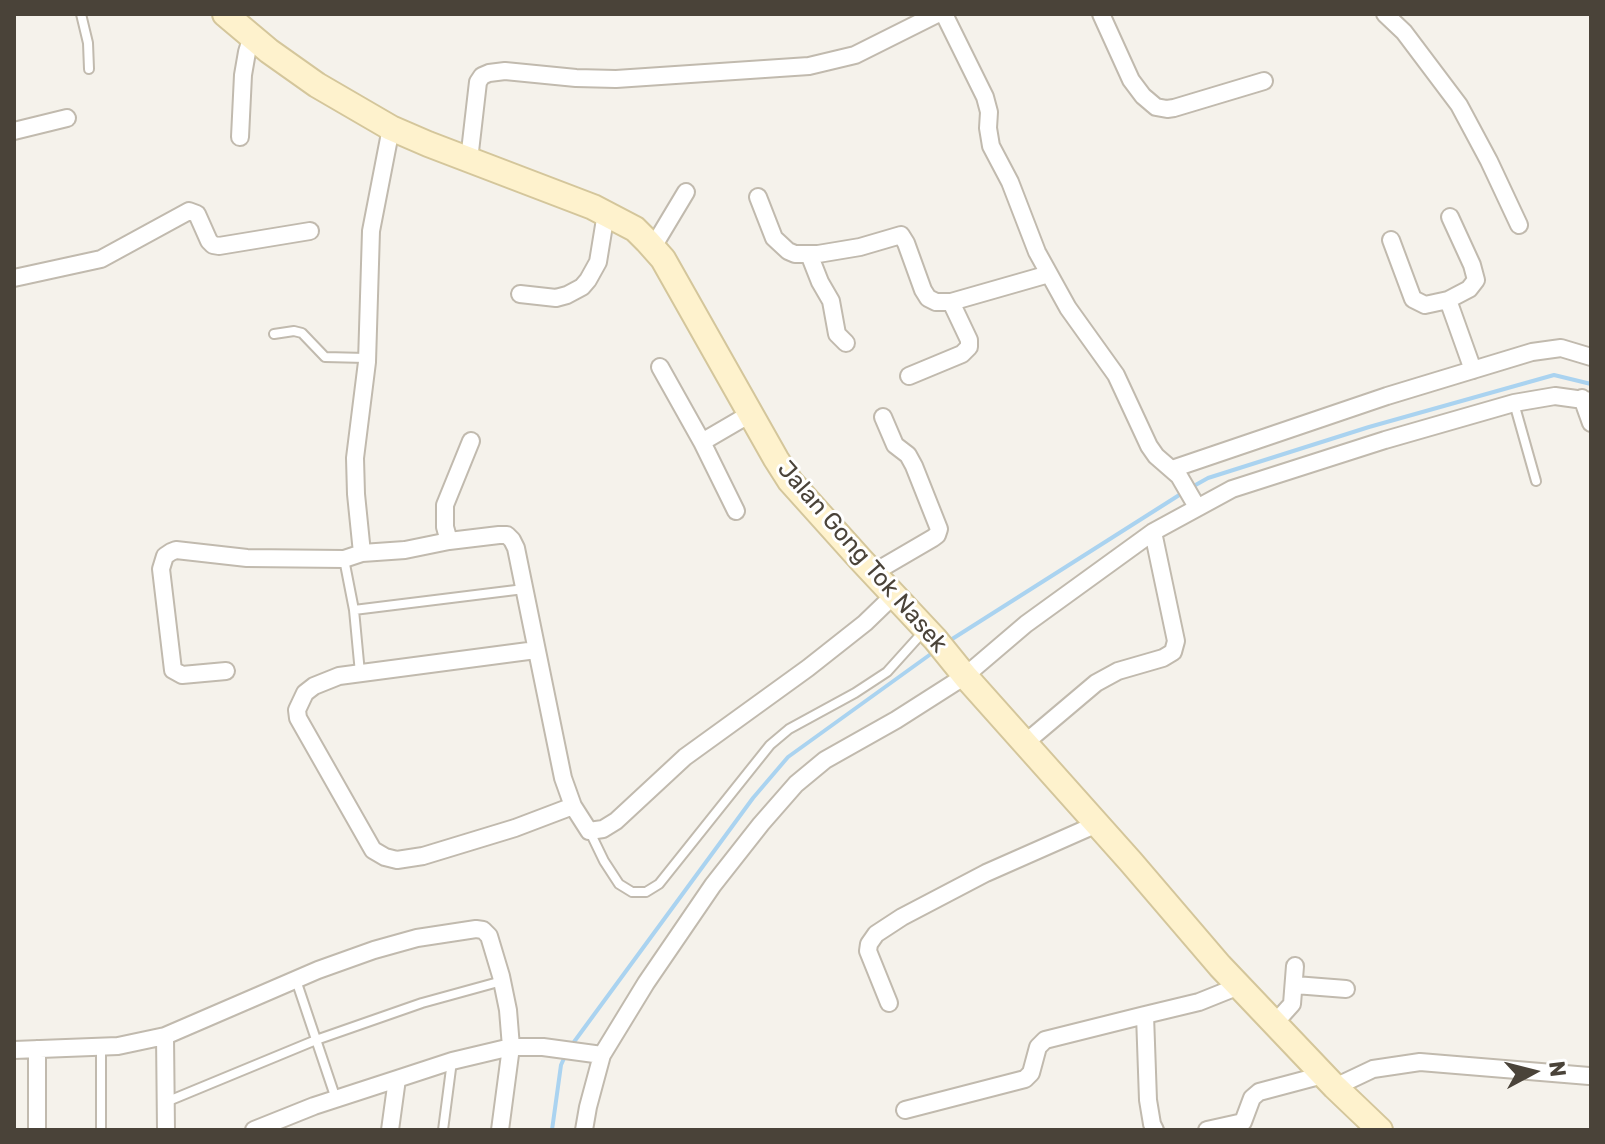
<!DOCTYPE html>
<style>
body{margin:0}
#map{position:relative;width:1605px;height:1144px;overflow:hidden;background:#f5f2eb;font-family:Rubik,sans-serif}
canvas{display:block}
.frame{position:absolute;inset:0;border:16px solid #4a4339;pointer-events:none}
.north{position:absolute;left:1493px;top:1032px;width:80px;height:80px;-webkit-text-stroke:6px #fff;paint-order:stroke;rotate:83deg;font-size:22px;font-weight:700;line-height:32px;text-align:center;color:#4a4339}
.north::after{content:'';display:block;margin:auto;width:28px;height:36px;background:#4a4339;clip-path:polygon(50% 0,100% 100%,50% 72%,0 100%)}
</style>
<div id="map">
<canvas width="1605" height="1144"></canvas>
<div class="frame"></div>
<div class="north">N</div>
</div>
<script>
const g = document.querySelector('canvas').getContext('2d');
g.lineJoin = 'round';
function toPath(rows) {
  const path = new Path2D();
  for (const r of rows) {
    path.moveTo(r[0], r[1]);
    for (let i = 2; i < r.length; i += 2) path.lineTo(r[i], r[i + 1]);
  }
  return path;
}
function strokePath(path, color, width, dash) {
  g.strokeStyle = color;
  g.lineWidth = width;
  g.lineCap = dash ? 'butt' : 'round';
  g.setLineDash(dash || []);
  g.stroke(path);
}
function label(font, color, halo, rows, align = 'center') {
  g.font = font + ' Rubik,sans-serif';
  g.lineWidth = 6;
  g.setLineDash([]);
  g.textBaseline = 'middle';
  g.strokeStyle = halo;
  g.fillStyle = color;
  for (const [text, x, y, turn = 0] of rows) {
    g.save();
    g.translate(x, y);
    g.rotate((+turn || 0) * Math.PI / 180);
    g.textAlign = isNaN(turn) ? turn : align;
    if (halo) g.strokeText(text, 0, 0);
    g.fillText(text, 0, 0);
    g.restore();
  }
}
strokePath(toPath([
 [1192,487,1208,478,1369,427,1554,375,1591,384],
 [949,641,1184,492],
 [571,1046,753,798,788,757,935,651],
 [552,1130,561,1065,566,1054]
]), '#aad3f0', 4);
const lane = toPath([
 [81,14,88,43,89,69],
 [274,334,294,331,302,333,325,357,366,358],
 [1514,403,1536,481],
 [344,559,354,610,360,673],
 [354,610,524,589],
 [590,832,604,861,619,884,632,892,646,892,659,884,770,745,789,729,855,693,887,672,923,632],
 [296,980,336,1099],
 [101,1047,101,1130],
 [166,1102,316,1040,422,1003,502,981],
 [443,1130,452,1061]
]);
const street = toPath([
 [944,14,985,97,989,112,988,128,991,146,1010,182,1037,252,1068,308,1116,375,1149,446,1156,456,1179,476,1197,507],
 [1101,14,1131,80,1143,96,1156,107,1167,109,1174,108,1264,81],
 [1385,14,1404,32,1459,105,1489,161,1519,225],
 [14,131,67,118],
 [240,137,243,75,247,52,252,36],
 [469,160,478,82,482,76,489,73,505,71,576,78,616,79,809,66,855,55,937,14],
 [758,197,774,238,788,251,795,254,818,254,860,247,901,235,906,243,923,290,928,298,936,302,951,302,1049,274],
 [1391,240,1413,299,1425,305,1448,300,1473,370],
 [653,247,686,192],
 [809,254,820,282,831,301,837,334,846,343],
 [14,278,101,259,189,211,197,214,209,241,213,245,219,246,310,231],
 [520,294,556,298,567,295,582,287,588,280,598,262,606,213],
 [1448,300,1469,289,1476,280,1472,265,1450,217],
 [660,367,702,442],
 [909,376,962,354,969,347,969,340,951,302],
 [1582,398,1591,423],
 [1172,469,1387,396,1532,352,1561,348,1591,357],
 [736,511,702,442,750,414],
 [449,541,445,527,445,505,471,441],
 [362,553,356,494,355,458,367,362,371,231,391,128],
 [873,573,933,538,937,535,939,529,914,466,908,455,895,445,883,417],
 [536,650,339,676,314,686,305,693,297,710,298,718,373,850,385,857,397,860,423,856,515,828,573,806],
 [226,671,182,675,173,670,161,569,165,556,171,552,176,550,247,558,344,559,362,553,405,550,449,541,499,535,507,535,512,540,516,548,563,778,573,806,589,831,603,829,616,821,685,757,808,668,865,623,894,595],
 [1025,743,1096,683,1118,671,1163,658,1173,652,1176,641,1153,532],
 [1295,985,1346,989],
 [889,1003,868,951,869,944,876,934,902,917,986,873,1097,824],
 [1274,1024,1292,1004,1295,966],
 [165,1036,166,1130],
 [37,1049,37,1130],
 [14,1050,118,1046,165,1036,318,970,374,950,417,938,476,929,483,930,489,936,501,976,508,1010,511,1047,500,1130],
 [1335,1087,1373,1069,1420,1062,1589,1076],
 [905,1110,1025,1079,1031,1073,1038,1047,1045,1040,1145,1015],
 [254,1130,314,1106,397,1079,452,1061,511,1047,543,1047,602,1055],
 [390,1130,397,1079],
 [584,1130,588,1107,602,1055,646,983,713,885,761,824,796,784,825,760,896,720,965,676,1026,624,1153,532,1232,489,1385,440,1514,403,1555,396,1591,401],
 [1155,1130,1152,1124,1148,1100,1145,1015,1199,1002,1239,986],
 [1207,1130,1243,1122,1252,1098,1259,1092,1323,1075]
]);
const secondary = toPath([
 [225,14,269,51,317,85,391,128,428,144,593,207,635,229,647,241,663,259,776,459,790,481,861,560,935,639,965,676,1131,862,1220,966,1335,1087,1380,1130]
]);
strokePath(lane, '#c1baae', 12);
strokePath(street, '#c1baae', 20);
strokePath(secondary, '#d4c69b', 28);
strokePath(lane, '#fff', 8);
strokePath(street, '#fff', 16);
strokePath(secondary, '#fef2cd', 24);
label('24px', '#4a4339', '#fff', [
 ["Jalan Gong Tok Nasek",862,557,49]
]);
</script>
